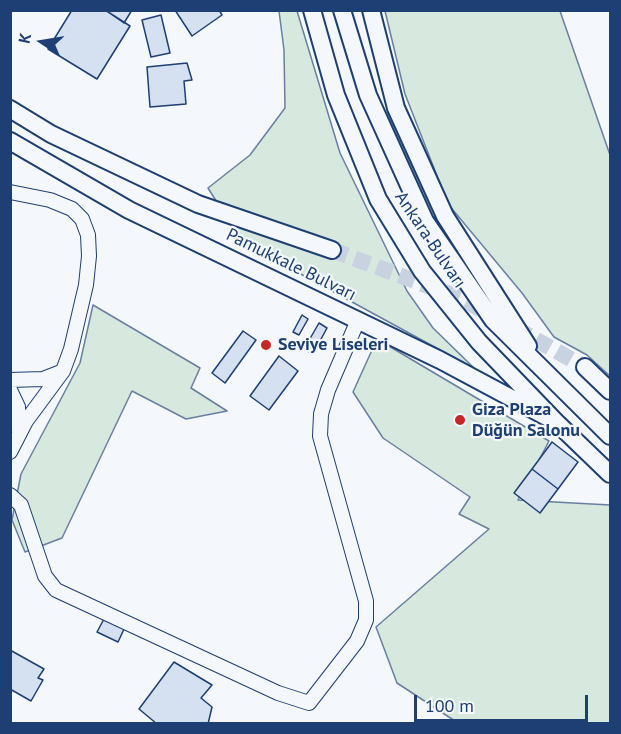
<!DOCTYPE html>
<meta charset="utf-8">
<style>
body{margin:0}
#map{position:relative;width:621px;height:734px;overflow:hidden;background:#f4f7fb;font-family:"PT Sans",sans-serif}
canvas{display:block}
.frame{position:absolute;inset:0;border:12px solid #1d3f73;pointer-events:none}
.north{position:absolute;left:12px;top:12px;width:60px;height:60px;-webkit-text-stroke:4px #f4f7fb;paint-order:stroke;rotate:282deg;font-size:16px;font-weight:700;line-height:24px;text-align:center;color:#1d3f73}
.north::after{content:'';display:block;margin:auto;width:21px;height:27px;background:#1d3f73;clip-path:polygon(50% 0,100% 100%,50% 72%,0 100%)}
.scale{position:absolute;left:414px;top:695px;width:174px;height:27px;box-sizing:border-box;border:3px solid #1d3f73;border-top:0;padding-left:8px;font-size:18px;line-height:21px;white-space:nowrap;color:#1d3f73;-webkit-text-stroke:4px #f4f7fb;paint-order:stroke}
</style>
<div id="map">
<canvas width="621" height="734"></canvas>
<div class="frame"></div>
<div class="north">K</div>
<div class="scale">100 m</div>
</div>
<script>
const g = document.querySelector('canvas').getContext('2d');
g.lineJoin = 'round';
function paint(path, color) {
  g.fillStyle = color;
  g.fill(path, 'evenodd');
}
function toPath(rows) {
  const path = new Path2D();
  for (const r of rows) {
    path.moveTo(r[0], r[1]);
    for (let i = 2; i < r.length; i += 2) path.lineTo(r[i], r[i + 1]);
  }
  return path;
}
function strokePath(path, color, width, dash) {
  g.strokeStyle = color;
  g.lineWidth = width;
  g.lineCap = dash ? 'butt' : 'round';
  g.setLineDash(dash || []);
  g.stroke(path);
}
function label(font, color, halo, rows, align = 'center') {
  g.font = font + ' "PT Sans",sans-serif';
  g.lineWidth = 4.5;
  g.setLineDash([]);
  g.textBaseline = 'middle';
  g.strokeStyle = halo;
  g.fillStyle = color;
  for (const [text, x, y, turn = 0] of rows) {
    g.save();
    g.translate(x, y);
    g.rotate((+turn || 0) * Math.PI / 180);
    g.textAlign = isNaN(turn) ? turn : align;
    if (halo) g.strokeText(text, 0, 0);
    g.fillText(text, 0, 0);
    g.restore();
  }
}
const green = toPath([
 [279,11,297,11,340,153,407,291,433,328,475,369,242,242,208,188,250,155,285,108,284,50,279,11],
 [385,11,560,11,610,155,610,376,587,355,554,337,522,293,448,204,405,94,385,11],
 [93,305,200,368,191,388,227,411,186,419,132,391,62,538,25,552,12,520,21,474,80,363,93,305],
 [377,339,549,441,518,500,610,505,610,723,458,723,397,683,376,627,489,529,459,514,470,497,383,438,353,392,377,339]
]);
paint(green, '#d7e8df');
strokePath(green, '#687fa3', 1.5);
const building = toPath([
 [72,10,105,10,130,26,97,79,48,49,72,10],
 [105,10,132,10,124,23,105,10],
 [175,10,219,10,222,15,192,36,175,10],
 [161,15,170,53,151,57,142,20,161,15],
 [187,63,192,80,184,81,186,104,150,107,147,67,187,63],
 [302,315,308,319,299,335,293,332,302,315],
 [319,323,327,328,313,354,304,349,319,323],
 [243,331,256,340,225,383,212,373,243,331],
 [279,356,298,371,269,410,250,396,279,356],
 [552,442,578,462,558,489,532,469,552,442],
 [532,469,558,489,540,513,514,493,532,469],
 [105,617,125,627,118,642,97,632,105,617],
 [10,650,44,669,38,678,43,680,31,701,10,689,10,650],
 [174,662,212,685,201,698,212,707,208,724,157,724,139,709,174,662]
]);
paint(building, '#d5e0f0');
strokePath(building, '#1d3f73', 1.5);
strokePath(toPath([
 [332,250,463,299,492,316],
 [515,328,585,367]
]), '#c9d2e0', 16, [16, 8]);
const minor = toPath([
 [10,192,50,200,72,209,82,219,88,235,89,256,86,285,71,349,63,371,26,421,10,452],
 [10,380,43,379,61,372],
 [10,390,18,407,19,431],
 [10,495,21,505,45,576,56,590,278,693,309,703,357,641,366,620,366,601,320,436,321,414,328,390,358,320]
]);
const major = toPath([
 [312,10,336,95,378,199,422,271,479,342,556,422,610,474],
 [342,10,368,95,425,221,493,320,610,436],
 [371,10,396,108,445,216,528,346],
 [10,109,51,134,198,204,332,250],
 [10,141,129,210,440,360,556,422],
 [585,367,610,391]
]);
strokePath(minor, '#1d3f73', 16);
strokePath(major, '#1d3f73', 20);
strokePath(minor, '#f4f7fb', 14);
strokePath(major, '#f4f7fb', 16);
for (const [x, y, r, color] of [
 [266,345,6,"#c62828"],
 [460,420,6,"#c62828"]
]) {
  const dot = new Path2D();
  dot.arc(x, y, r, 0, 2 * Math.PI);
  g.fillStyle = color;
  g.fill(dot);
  strokePath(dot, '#f4f7fb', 2);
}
label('18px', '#1d3f73', '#f4f7fb', [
 ["Ankara Bulvarı",430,240,56],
 ["Pamukkale Bulvarı",291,265,26]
]);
label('bold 18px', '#1d3f73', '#f4f7fb', [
 ["Seviye Liseleri",278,345],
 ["Giza Plaza",472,410],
 ["Düğün Salonu",472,431]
], 'left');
</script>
